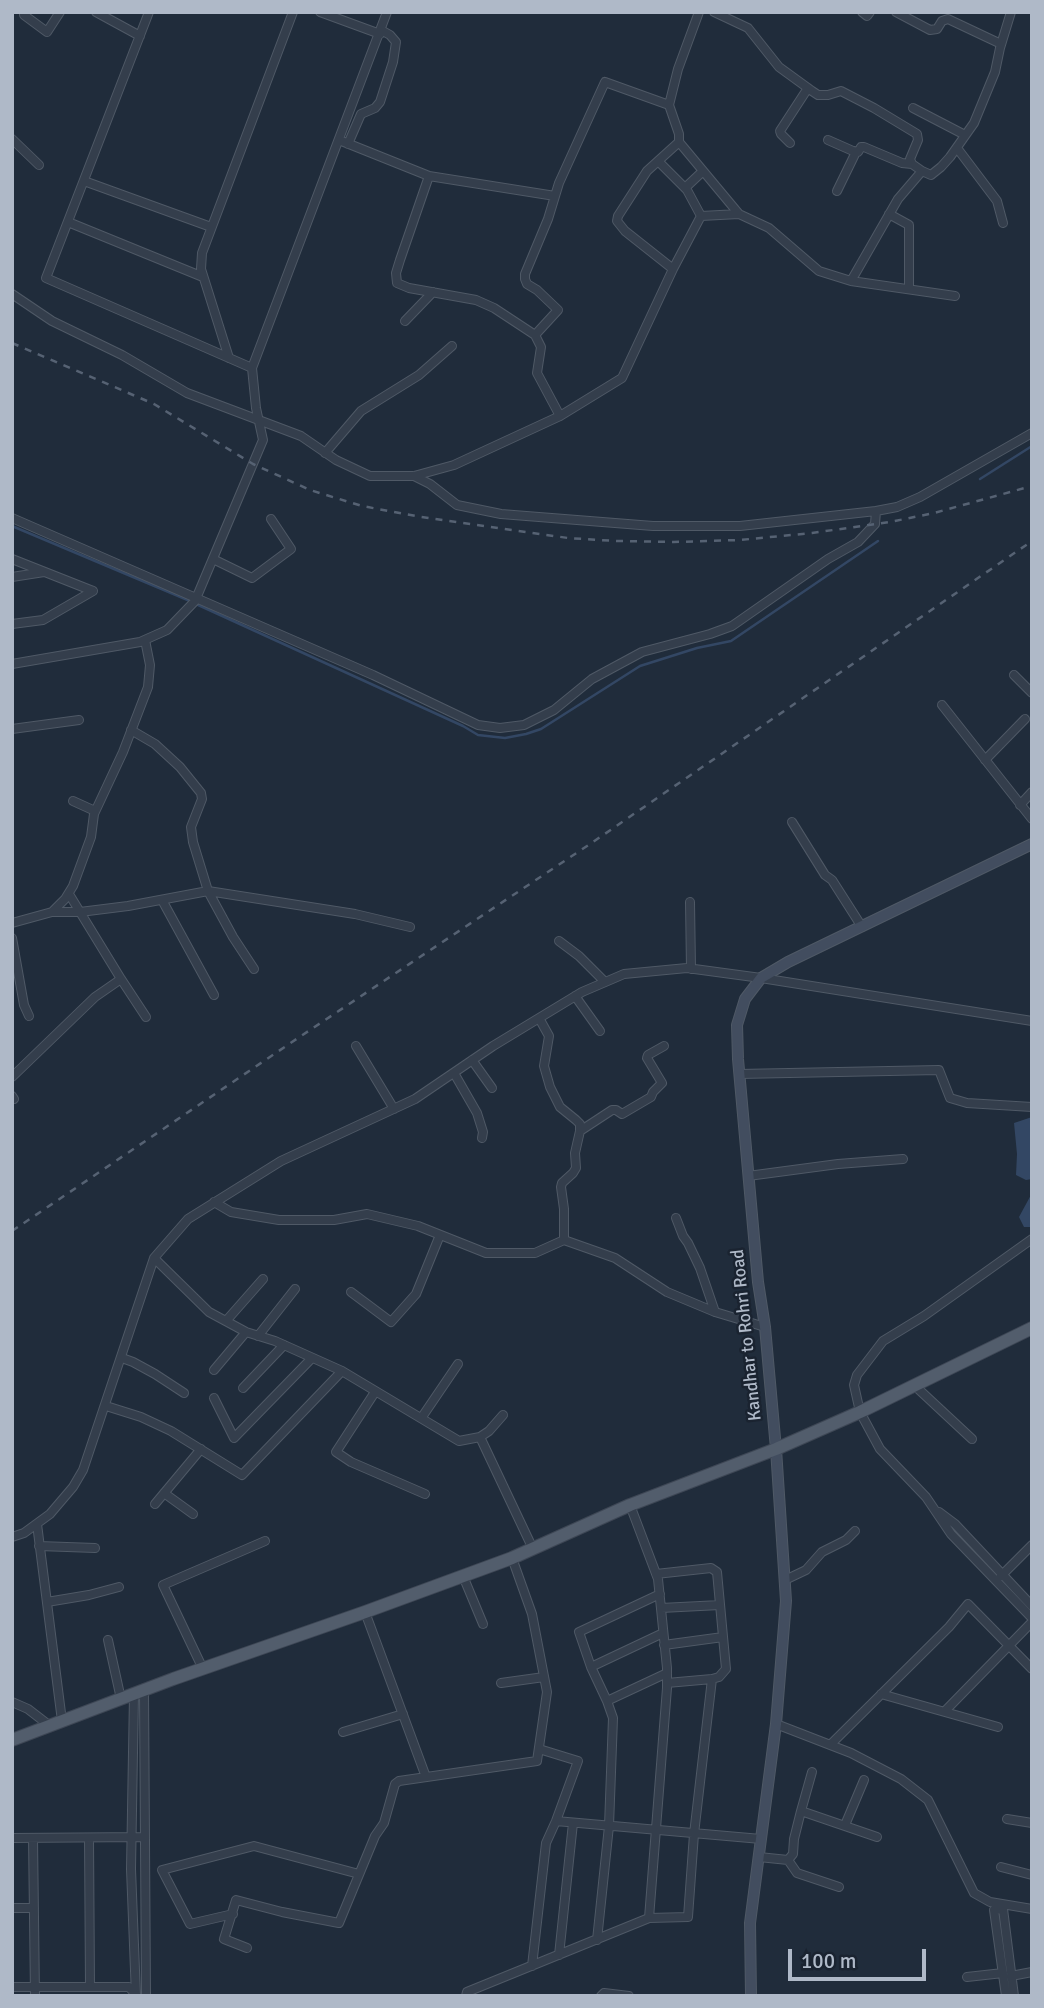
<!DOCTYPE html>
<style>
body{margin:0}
#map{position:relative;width:1044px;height:2008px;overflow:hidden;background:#202c3b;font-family:Signika,sans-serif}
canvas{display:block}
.frame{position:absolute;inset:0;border:14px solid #afb9c8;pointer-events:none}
.scale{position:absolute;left:788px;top:1949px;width:138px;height:32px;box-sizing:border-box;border:4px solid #afb9c8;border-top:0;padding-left:9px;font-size:21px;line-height:24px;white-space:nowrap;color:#afb9c8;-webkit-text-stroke:5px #1a2330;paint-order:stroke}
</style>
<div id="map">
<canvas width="1044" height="2008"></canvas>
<div class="frame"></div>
<div class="scale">100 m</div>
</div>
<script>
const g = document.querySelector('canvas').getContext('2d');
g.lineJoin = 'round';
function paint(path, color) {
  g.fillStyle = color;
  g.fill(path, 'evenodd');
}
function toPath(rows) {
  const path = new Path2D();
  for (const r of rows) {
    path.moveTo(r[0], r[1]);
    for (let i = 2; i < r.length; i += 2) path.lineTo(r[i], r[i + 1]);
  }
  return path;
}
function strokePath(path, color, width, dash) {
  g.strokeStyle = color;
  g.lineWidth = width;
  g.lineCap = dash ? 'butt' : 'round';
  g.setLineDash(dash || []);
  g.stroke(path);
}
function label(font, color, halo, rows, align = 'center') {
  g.font = font + ' Signika,sans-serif';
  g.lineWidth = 5;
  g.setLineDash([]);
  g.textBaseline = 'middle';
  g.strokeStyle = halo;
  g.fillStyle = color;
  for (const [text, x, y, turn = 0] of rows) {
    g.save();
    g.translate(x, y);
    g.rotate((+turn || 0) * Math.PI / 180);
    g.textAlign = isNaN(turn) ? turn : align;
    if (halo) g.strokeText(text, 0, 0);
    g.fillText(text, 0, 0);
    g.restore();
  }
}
paint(toPath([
 [1032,1117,1032,1179,1026,1180,1016,1175,1017,1154,1014,1123],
 [1032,1193,1032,1227,1024,1227,1019,1217]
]), '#334764');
strokePath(toPath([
 [980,479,1032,446],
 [12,526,190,601],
 [196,604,463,726,478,735,505,738,526,734,541,729,640,666,697,648,731,641,878,541]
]), '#334764', 2.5);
const street = toPath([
 [24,12,24,15,47,32,60,12],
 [96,12,140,36],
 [149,12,46,278,252,368],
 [320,12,380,34],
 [699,12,678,69,669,105,679,134,679,142,739,214],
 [714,12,748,28,779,67,812,91,818,95,828,95,841,91,874,108,917,134,918,140,910,159,912,164,922,171],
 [862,12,867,16,870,12],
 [896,12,930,30,937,29,942,21,948,19,1001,44],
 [913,108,965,135],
 [12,139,39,165],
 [339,140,429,176,555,196],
 [828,140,853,151,858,152,861,147,864,147,902,163,912,164],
 [790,143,781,134,780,131,808,88],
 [348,144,361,114,375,108,380,102,393,62,396,42,390,35,381,30],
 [957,148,997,201,1003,223],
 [658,161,687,190,701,216],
 [429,176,400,260,396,273,397,283,409,288,476,300,494,308,535,335],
 [84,181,211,227],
 [685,188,703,171],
 [837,191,856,152],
 [889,214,909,225,909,289],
 [68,222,203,277],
 [673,269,625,231,617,221,618,216,647,171,679,142],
 [851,281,898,199,922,171,931,175,941,167,950,157,974,123,995,72,1000,48,1011,12],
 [12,294,52,321,122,355,187,393,301,436,336,460,370,476,414,476,454,465,560,416,622,378,673,269,701,216,739,214,769,228,819,271,851,281,955,296],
 [405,321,433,292],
 [229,358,201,269,202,253,293,12],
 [560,416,537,373,541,347,535,335,558,310,537,290,527,284,525,279,525,274,548,219,559,183,605,82,669,105],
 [325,453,361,411,419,375,452,346],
 [414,476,430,484,457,505,501,514,653,526,740,526,876,511],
 [12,518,373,675,478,725,500,728,524,725,554,710,592,679,642,652,710,634,732,626,828,559,858,542,875,524,876,511,897,507,920,497,1032,433],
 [12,559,93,591],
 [213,559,252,578,291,549,271,519],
 [12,577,44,572],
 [12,624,43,620,93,591],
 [12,664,140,642,167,630,195,601,263,440,256,408,252,368,387,12],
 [1014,675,1032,693],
 [942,705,1032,819],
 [12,729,79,720],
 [131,730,155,744,180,767,201,793,202,799,191,827,193,842,208,891,233,937,254,969],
 [985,760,1025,719],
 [73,801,95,811],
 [1020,805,1032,792],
 [792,822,825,875,832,880,862,927],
 [69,894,121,979,146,1017],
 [162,900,214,995],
 [690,902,691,969],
 [52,912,80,912,128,906,208,891,355,914,410,927],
 [12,923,52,912,65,899,73,886,91,837,94,814,123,752,148,687,150,665,145,640],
 [12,938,24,1005,29,1016],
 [559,941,579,956,605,982],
 [575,996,600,1031],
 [539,1018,549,1036,544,1066,550,1087,560,1107,576,1120,580,1124,580,1131,575,1153,576,1168,573,1173,562,1183,561,1187,564,1209,564,1240],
 [356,1046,394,1109],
 [472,1060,492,1088],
 [454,1073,477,1113,483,1132,482,1138],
 [739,1074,939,1070,950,1098,967,1103,1032,1107],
 [12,1077,95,997,121,979],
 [12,1096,14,1099],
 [580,1131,612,1110,616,1110,622,1114,651,1097,653,1092,662,1083,647,1058,648,1055,664,1046],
 [748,1176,838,1164,903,1159],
 [214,1202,231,1212,279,1220,334,1220,367,1214,418,1226,486,1253,535,1253,564,1240,615,1258,667,1292,715,1312,765,1327],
 [676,1218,683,1236,688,1243,700,1268,715,1312],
 [1032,1239,924,1316,883,1341,857,1375,854,1385,860,1412,880,1449,926,1497,951,1534,1032,1618],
 [154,1258,209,1312,246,1332,275,1341,342,1371,459,1441,480,1437,489,1431,503,1415],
 [351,1292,391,1322,416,1294,440,1235],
 [226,1321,263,1279],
 [258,1336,295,1289],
 [122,1358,133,1362,155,1374,184,1393],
 [214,1370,246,1332],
 [914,1385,972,1439],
 [243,1388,284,1345],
 [375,1392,336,1452,351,1462,425,1494],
 [214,1398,234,1438,312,1358],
 [106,1406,141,1417,171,1431,242,1475,342,1371],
 [422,1417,458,1364],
 [480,1437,533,1549],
 [164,1493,193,1514],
 [155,1504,201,1449],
 [630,1505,658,1579,667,1668,667,1688,649,1918],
 [939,1512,955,1524,1032,1606],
 [37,1524,62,1721],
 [12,1537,24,1533,50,1514,73,1487,83,1470,154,1258,188,1219,281,1161,415,1099,493,1046,582,992,624,974,687,968,761,978,1032,1021],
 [39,1546,95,1548],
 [656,1574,711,1568,717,1572,726,1669,719,1677,712,1679,667,1683],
 [463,1576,483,1624],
 [1001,1576,1032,1545],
 [785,1580,806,1570,822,1552,846,1540,855,1531],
 [47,1602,89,1595,119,1587],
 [661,1608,720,1605],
 [365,1612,426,1777],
 [108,1640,121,1699],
 [664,1645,723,1637],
 [591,1667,663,1633],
 [203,1669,163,1585,265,1541],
 [501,1683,544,1677],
 [144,1690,146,1996],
 [134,1694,131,1869,136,1996],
 [881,1694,998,1727],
 [607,1701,667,1673],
 [12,1702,28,1709,50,1726],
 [945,1711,1032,1622],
 [776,1724,851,1753,901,1779,928,1800,974,1893,990,1902,1032,1909],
 [343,1732,403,1714],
 [830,1745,949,1627,968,1604,1032,1669],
 [801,1811,812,1772],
 [1007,1819,1032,1823],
 [556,1821,761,1839],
 [845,1825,864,1780],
 [12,1838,144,1837],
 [33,1838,35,1996],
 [89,1838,90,1987],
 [759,1857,788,1860,793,1854,794,1839,801,1811,877,1837],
 [788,1860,797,1873,839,1887],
 [1001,1867,1032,1875],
 [12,1908,34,1908],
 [233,1914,190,1924,162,1870,254,1846,359,1874],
 [597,1940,609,1826,613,1718,607,1701,591,1667,579,1632,660,1594],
 [247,1948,224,1939,236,1900,282,1912,339,1923,375,1836,384,1823,395,1784,399,1781,537,1761,547,1692,532,1614,512,1558],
 [559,1955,573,1823],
 [532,1966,546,1843,556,1821,578,1761,539,1749],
 [1011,1976,1032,1972],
 [967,1977,1003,1973],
 [12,1987,129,1987,137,1996],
 [466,1996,467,1992,649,1918,688,1917,694,1834,712,1679],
 [601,1996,604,1993,629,1996],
 [1006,1996,994,1910,1003,1909,1014,1996]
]);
const secondary = toPath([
 [751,1996,750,1923,776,1724,786,1601,776,1449,765,1327,758,1282,738,1059,737,1025,745,999,761,978,788,962,1032,844]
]);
const primary = toPath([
 [12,1740,173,1679,365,1612,512,1558,630,1505,776,1449,860,1412,1032,1328]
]);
strokePath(street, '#4f5966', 10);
strokePath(secondary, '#4f5966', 12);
strokePath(primary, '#3e4755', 14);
strokePath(street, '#343e4c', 8);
strokePath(secondary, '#424d5f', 10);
strokePath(primary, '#525d6c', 12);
strokePath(toPath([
 [12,343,154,404,253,464,310,490,362,506,421,517,568,538,616,541,674,542,740,540,812,533,890,522,934,513,1032,486],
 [12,1231,301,1036,593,842,1032,541]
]), '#566273', 2.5, [7, 7]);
label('18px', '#afb9c8', '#1a2330', [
 ["Kandhar to Rohri Road",747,1335,-96]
]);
</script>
